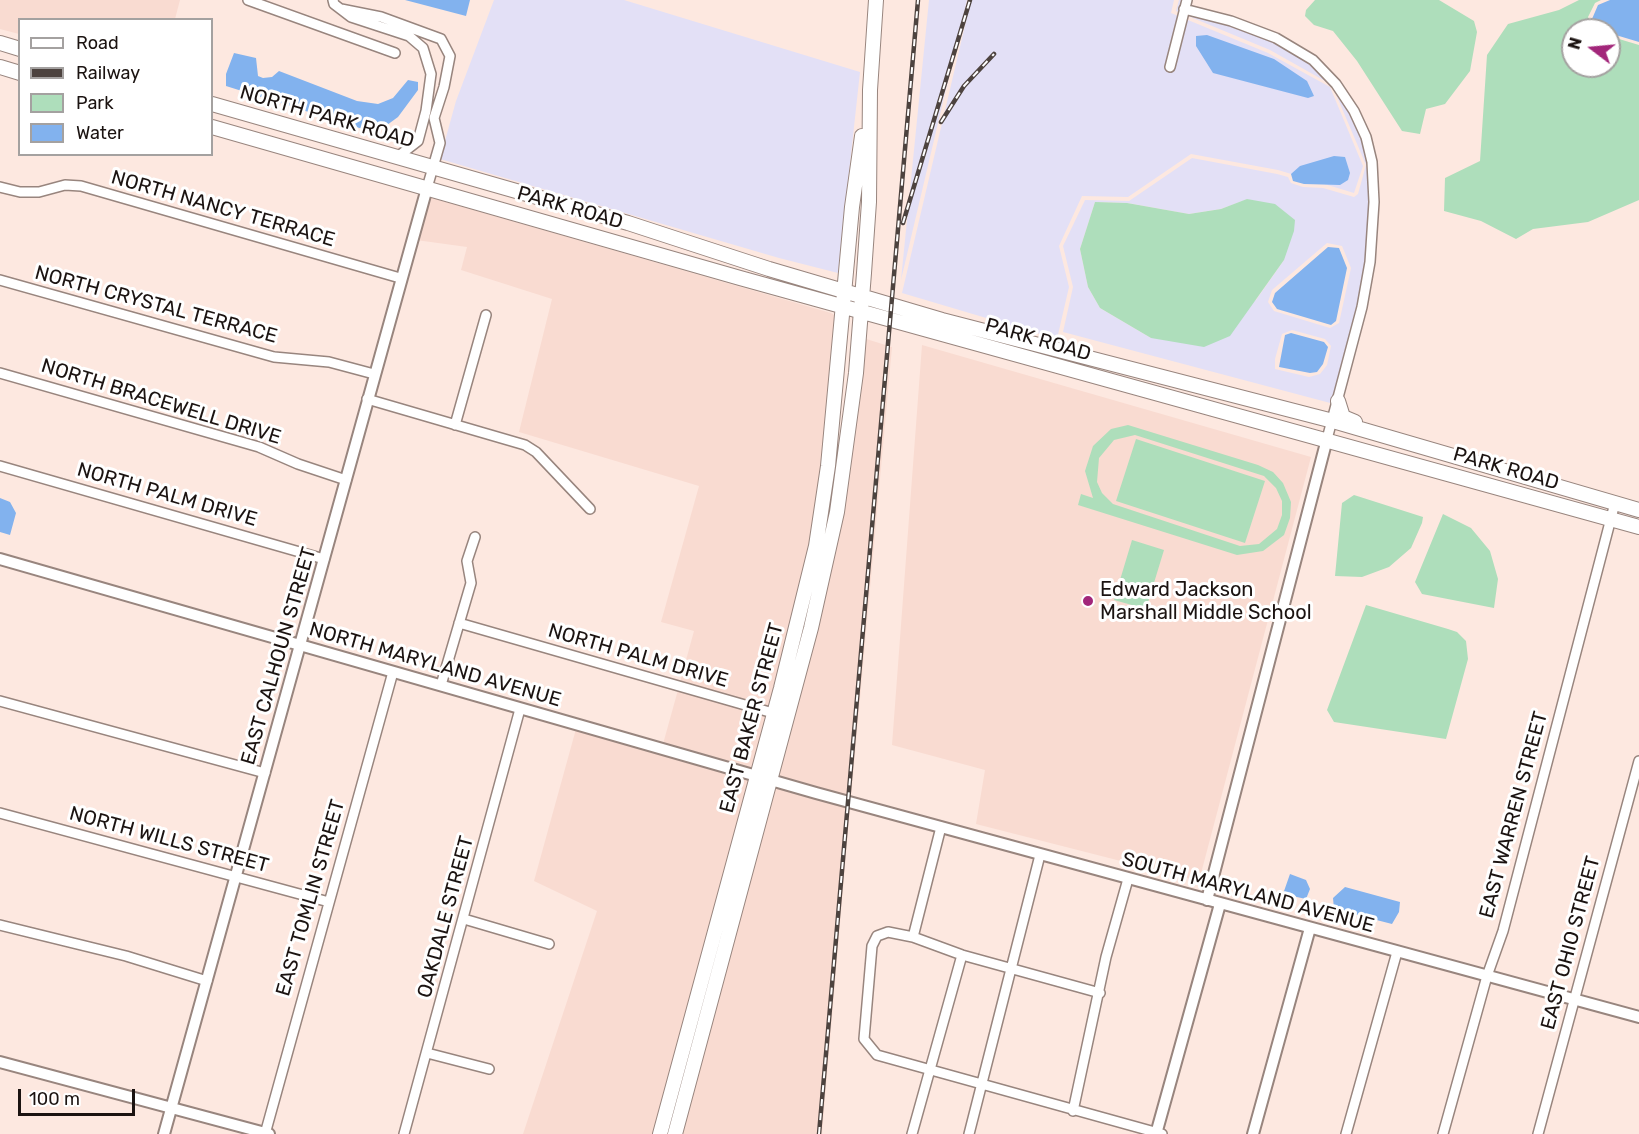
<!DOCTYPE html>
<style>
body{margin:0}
#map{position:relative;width:1639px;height:1134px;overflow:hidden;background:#fde8e0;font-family:Rubik,sans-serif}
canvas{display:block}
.legend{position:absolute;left:18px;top:18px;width:195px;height:138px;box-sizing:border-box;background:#fff;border:2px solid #a4a1a0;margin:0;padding:8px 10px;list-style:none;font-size:18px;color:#1b1311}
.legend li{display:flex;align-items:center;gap:12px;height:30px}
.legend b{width:30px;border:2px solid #a4a1a0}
.north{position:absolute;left:1561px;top:18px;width:60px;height:60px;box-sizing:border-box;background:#fff;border:2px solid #a4a1a0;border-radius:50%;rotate:286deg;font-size:16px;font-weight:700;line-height:24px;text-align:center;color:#1b1311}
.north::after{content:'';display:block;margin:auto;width:21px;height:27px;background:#a2267a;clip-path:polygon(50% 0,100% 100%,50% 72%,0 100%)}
.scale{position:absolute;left:18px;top:1089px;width:117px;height:27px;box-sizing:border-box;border:3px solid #1b1311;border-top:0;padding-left:8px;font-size:18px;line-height:21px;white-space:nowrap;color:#1b1311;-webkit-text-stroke:4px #fff;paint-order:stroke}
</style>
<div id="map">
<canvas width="1639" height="1134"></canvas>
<ul class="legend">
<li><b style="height:8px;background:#fff"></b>Road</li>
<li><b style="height:8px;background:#4d433f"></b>Railway</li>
<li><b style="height:16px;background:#aedebb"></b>Park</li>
<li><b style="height:16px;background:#82b2ee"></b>Water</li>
</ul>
<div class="north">N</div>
<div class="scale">100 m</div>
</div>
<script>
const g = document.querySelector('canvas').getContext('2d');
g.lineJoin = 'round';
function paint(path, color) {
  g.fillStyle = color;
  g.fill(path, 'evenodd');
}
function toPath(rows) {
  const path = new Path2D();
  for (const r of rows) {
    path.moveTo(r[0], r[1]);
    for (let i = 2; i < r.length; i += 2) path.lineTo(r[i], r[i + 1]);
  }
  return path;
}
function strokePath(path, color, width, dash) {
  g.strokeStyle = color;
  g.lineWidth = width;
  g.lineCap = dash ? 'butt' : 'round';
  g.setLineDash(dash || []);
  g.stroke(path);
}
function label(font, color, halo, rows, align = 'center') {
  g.font = font + ' Rubik,sans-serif';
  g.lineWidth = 6;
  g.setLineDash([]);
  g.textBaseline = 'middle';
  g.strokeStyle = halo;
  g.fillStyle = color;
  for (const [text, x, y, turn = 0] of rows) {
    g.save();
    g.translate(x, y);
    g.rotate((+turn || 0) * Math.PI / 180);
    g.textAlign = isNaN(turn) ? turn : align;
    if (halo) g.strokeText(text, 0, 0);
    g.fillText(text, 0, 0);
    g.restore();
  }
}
paint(toPath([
 [0,0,180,0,175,19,20,20,19,34,0,29],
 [429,197,831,313,837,317,818,510,770,708,680,682,694,631,661,622,699,486,519,432,552,299,461,270,467,247,416,240],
 [863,338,892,347,851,798,776,777,802,677],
 [922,345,1311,457,1199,881,976,824,985,770,892,745],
 [678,690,768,716,754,769,663,744],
 [576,729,752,776,655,1134,523,1134,597,911,534,881],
 [773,785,850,807,822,1134,679,1134]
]), '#f9dbd1');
paint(toPath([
 [494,0,624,0,860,72,838,273,779,258,440,159,456,101],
 [929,0,967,0,901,280],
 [971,0,1174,0,1171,13,1268,53,1330,87,1363,166,1354,193,1278,170,1191,154,1128,197,1082,196,1059,246,1069,287,1057,339,902,293],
 [1179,0,1186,0,1183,10,1275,39,1315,62,1348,99,1370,143,1375,222,1359,339,1341,397,1334,404,1063,332,1073,287,1063,246,1085,200,1129,201,1192,158,1277,174,1288,177,1291,183,1303,187,1323,188,1354,197,1358,194,1366,165,1332,85,1270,50,1176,11],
 [1248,199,1284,260,1256,300,1151,338,1100,308,1088,287,1080,249,1095,202,1127,203,1189,214,1221,209],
 [1327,243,1342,246,1351,268,1339,323,1330,328,1274,311,1268,302,1272,290],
 [1292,330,1325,339,1331,346,1327,365,1320,374,1309,377,1275,369,1275,359,1282,334]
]), '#e3e0f6');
paint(toPath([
 [1315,0,1439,0,1474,21,1477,32,1470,71,1445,104,1426,109,1420,134,1402,131,1357,61,1333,31,1314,25,1305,16,1306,10],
 [1579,0,1601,0,1595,3,1588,17,1595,30,1573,30,1573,66,1609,66,1609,36,1639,45,1639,200,1588,222,1533,229,1516,239,1481,221,1444,211,1445,178,1480,161,1487,55,1508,24,1559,10],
 [1247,199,1275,204,1295,220,1294,231,1284,260,1230,336,1204,347,1151,338,1100,308,1088,287,1080,249,1095,202,1127,203,1189,214,1221,209],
 [1128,425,1258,465,1273,472,1283,483,1291,502,1290,518,1284,535,1263,551,1237,555,1078,505,1081,494,1093,498,1085,471,1093,446,1111,429],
 [1135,435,1264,476,1276,488,1282,501,1282,515,1277,529,1259,544,1240,546,1113,504,1102,493,1097,482,1099,458,1114,440],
 [1136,439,1265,481,1245,543,1116,501],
 [1354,495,1423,517,1422,523,1411,548,1389,567,1362,577,1335,576,1342,503],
 [1443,514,1471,528,1490,551,1498,579,1494,608,1422,594,1415,582],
 [1132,540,1164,550,1146,609,1114,600],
 [1366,605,1448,629,1457,632,1466,641,1468,659,1446,739,1334,722,1327,710]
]), '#aedebb');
paint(toPath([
 [405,0,470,0,466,16],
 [1610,0,1639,0,1639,42,1609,33,1609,30,1598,29,1592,19,1598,5],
 [1207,35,1274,59,1307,81,1314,96,1308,98,1213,73,1196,46,1196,36],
 [234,53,256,58,258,76,263,78,272,77,279,71,357,101,378,104,393,98,408,80,418,82,418,90,398,117,387,125,369,131,226,86,226,74],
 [1334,156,1345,157,1350,173,1348,180,1340,185,1304,184,1293,181,1291,174,1300,166],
 [1328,247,1339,248,1347,268,1336,321,1331,325,1277,309,1272,302,1275,293],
 [1291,333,1324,342,1328,347,1323,364,1317,372,1310,373,1279,367,1285,335],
 [0,498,10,502,16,513,10,535,0,532],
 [1290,874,1306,880,1310,889,1306,899,1283,894],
 [1345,887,1400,902,1399,912,1392,924,1334,909,1333,898]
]), '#82b2ee');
const minor = toPath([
 [248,0,395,53],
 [333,0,334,4,351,17,409,36,423,48,431,74,426,111,418,141,396,158],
 [341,9,381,17,441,39,450,56,444,87,434,118,440,143,427,188],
 [1184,9,1231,21,1276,38,1313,60,1336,84,1354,111,1366,137,1372,162,1374,202,1370,262,1362,307,1327,439],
 [1170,67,1187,0],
 [0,187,20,192,39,192,65,185,81,186,400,278],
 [0,280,274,357,329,362,374,374],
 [0,373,259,447,298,464,346,480],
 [367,399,525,445,536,452,590,509],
 [455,425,486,315],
 [0,466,324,559],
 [459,623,773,713],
 [441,685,471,583,467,561,475,537],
 [0,701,265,773],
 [0,813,329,902],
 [464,919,549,944],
 [0,925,126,956,207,981],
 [913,937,941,827],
 [1100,993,962,955,913,937,888,932,877,936,872,946,864,1039,877,1055,1162,1134],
 [427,1053,489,1069],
 [1073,1111,1106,957,1128,879],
 [265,1134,393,672],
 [404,1134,520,709],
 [912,1134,962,955],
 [969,1134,1040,855],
 [1346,1134,1397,952],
 [1443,1134,1487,976,1503,931,1615,503],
 [1538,1134,1639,761]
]);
const tertiary = toPath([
 [0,559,816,793,1639,1017],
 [1207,900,1327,439],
 [0,1062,269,1134],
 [164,1134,427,188],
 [1156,1134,1220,904],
 [1253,1134,1310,928]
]);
const primary = toPath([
 [0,43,20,49],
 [0,67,20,73],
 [212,104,628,223,769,269,942,320,1333,421,1639,510],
 [212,127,740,278,1639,527],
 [1338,401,1343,417,1355,422],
 [660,1134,781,688,816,546,828,466,852,207,862,136],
 [675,1134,811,628,837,512,856,373,864,273,869,202,870,90,876,0]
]);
strokePath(minor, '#98857e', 12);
strokePath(tertiary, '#98857e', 14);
strokePath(primary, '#98857e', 16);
strokePath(minor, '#fff', 9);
strokePath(tertiary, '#fff', 10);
strokePath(primary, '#fff', 14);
const rail = toPath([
 [941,122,964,86,994,54],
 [903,223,970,0],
 [819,1134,918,0]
]);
strokePath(rail, '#4d433f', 4.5);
strokePath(rail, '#fff', 2, [7]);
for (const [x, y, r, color] of [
 [1088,601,6,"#a2267a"]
]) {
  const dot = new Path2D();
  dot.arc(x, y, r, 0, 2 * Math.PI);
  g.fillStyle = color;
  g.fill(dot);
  strokePath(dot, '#fff', 2);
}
label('20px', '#1b1311', '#fff', [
 ["NORTH PARK ROAD",327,117,16],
 ["PARK ROAD",570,208,16],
 ["NORTH NANCY TERRACE",223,209,16],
 ["NORTH CRYSTAL TERRACE",156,305,15],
 ["PARK ROAD",1038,340,16],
 ["NORTH BRACEWELL DRIVE",161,402,17],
 ["PARK ROAD",1506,469,16],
 ["NORTH PALM DRIVE",167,495,16],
 ["EAST CALHOUN STREET",279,656,-74],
 ["NORTH PALM DRIVE",638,656,16],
 ["NORTH MARYLAND AVENUE",435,665,16],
 ["EAST BAKER STREET",752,718,-75],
 ["EAST WARREN STREET",1514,815,-75],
 ["NORTH WILLS STREET",169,840,15],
 ["SOUTH MARYLAND AVENUE",1248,893,15],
 ["EAST TOMLIN STREET",311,898,-74],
 ["OAKDALE STREET",446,917,-75],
 ["EAST OHIO STREET",1571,943,-75]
]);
label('20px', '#1b1311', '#fff', [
 ["Edward Jackson",1100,590],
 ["Marshall Middle School",1100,613]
], 'left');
</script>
